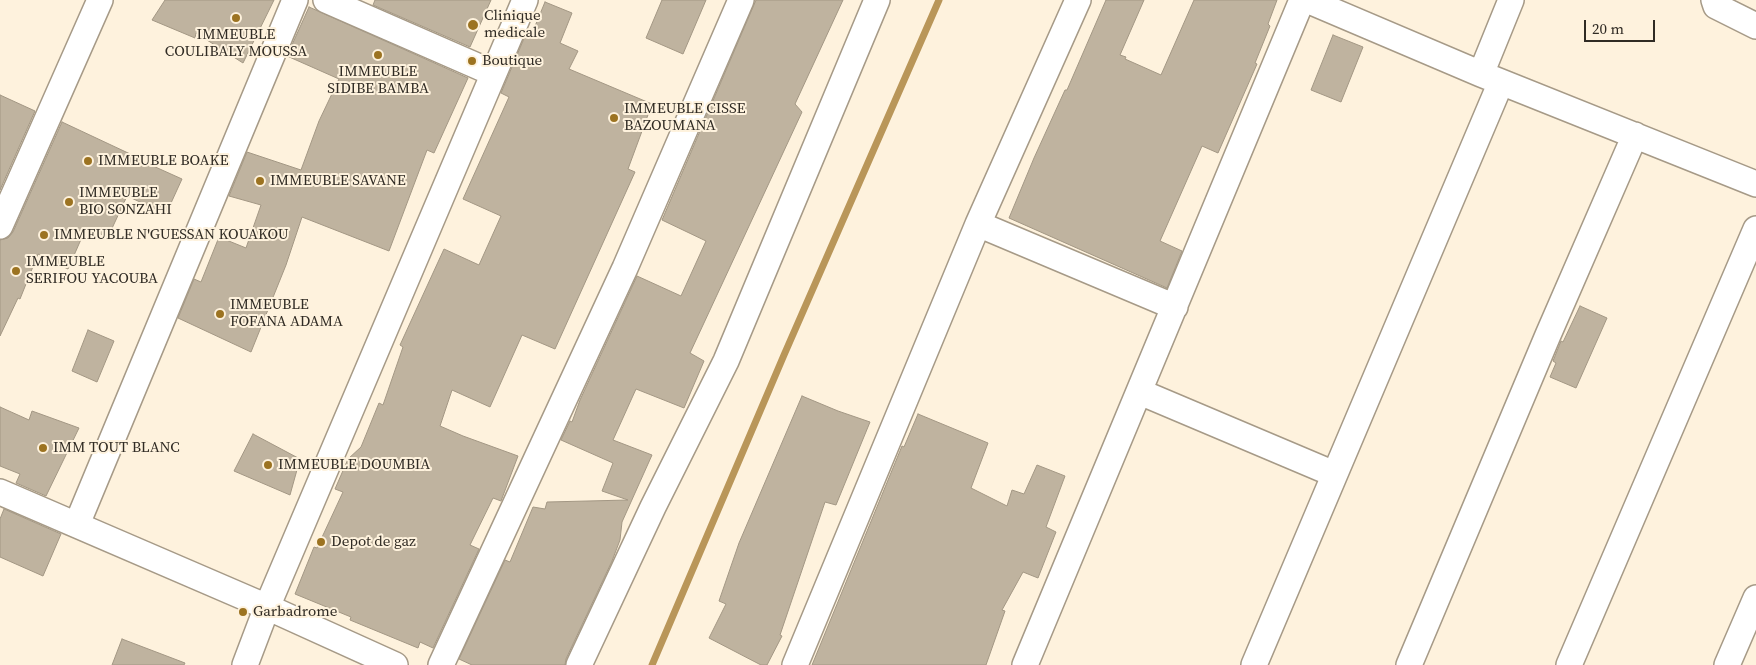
<!DOCTYPE html>
<style>
body{margin:0}
#map{position:relative;width:1756px;height:665px;overflow:hidden;background:#fef2dd;font-family:"Source Serif 4",serif}
canvas{display:block}
.scale{position:absolute;left:1584px;top:20px;width:71px;height:22px;box-sizing:border-box;border:2px solid #302b24;border-top:0;padding-left:6px;font-size:15px;line-height:18px;white-space:nowrap;color:#302b24;-webkit-text-stroke:4px #fef2dd;paint-order:stroke}
</style>
<div id="map">
<canvas width="1756" height="665"></canvas>
<div class="scale">20 m</div>
</div>
<script>
const g = document.querySelector('canvas').getContext('2d');
g.lineJoin = 'round';
function toPath(rows) {
  const path = new Path2D();
  for (const r of rows) {
    path.moveTo(r[0], r[1]);
    for (let i = 2; i < r.length; i += 2) path.lineTo(r[i], r[i + 1]);
  }
  return path;
}
function strokePath(path, color, width, dash) {
  g.strokeStyle = color;
  g.lineWidth = width;
  g.lineCap = dash ? 'butt' : 'round';
  g.setLineDash(dash || []);
  g.stroke(path);
}
function paint(path, color) {
  g.fillStyle = color;
  g.fill(path, 'evenodd');
}
function label(font, color, halo, rows, align = 'center') {
  g.font = font + ' "Source Serif 4",serif';
  g.lineWidth = 4;
  g.setLineDash([]);
  g.textBaseline = 'middle';
  g.strokeStyle = halo;
  g.fillStyle = color;
  for (const [text, x, y, turn = 0] of rows) {
    g.save();
    g.translate(x, y);
    g.rotate((+turn || 0) * Math.PI / 180);
    g.textAlign = isNaN(turn) ? turn : align;
    if (halo) g.strokeText(text, 0, 0);
    g.fillText(text, 0, 0);
    g.restore();
  }
}
strokePath(toPath([
 [652,665,784,355,939,0]
]), '#b99659', 7);
const building = toPath([
 [165,0,274,0,243,63,196,33,195,38,152,20,165,0],
 [375,0,491,0,470,47,373,5,375,0],
 [662,0,706,0,683,54,646,38,662,0],
 [756,0,843,0,795,104,802,112,690,353,704,361,684,408,636,389,613,440,652,455,622,522,620,540,612,561,566,659,565,665,472,665,459,659,505,560,510,562,533,507,545,509,547,502,628,500,602,491,613,463,561,440,570,421,572,422,580,400,637,276,681,296,706,241,662,220,756,0],
 [1106,0,1144,0,1120,55,1126,57,1125,59,1161,75,1194,0,1277,0,1268,24,1270,26,1255,63,1257,64,1218,153,1202,146,1160,241,1182,251,1167,288,1009,218,1034,158,1065,90,1067,90,1106,0],
 [545,2,572,13,560,43,578,51,569,69,652,104,628,169,635,172,555,349,522,335,490,407,452,390,440,426,463,436,518,456,501,501,493,498,470,545,479,549,433,648,420,642,418,648,350,620,351,617,295,594,314,547,317,548,343,492,335,489,348,459,361,447,379,403,383,405,403,347,400,345,444,249,479,265,501,216,463,199,509,97,501,93,528,29,533,31,545,2],
 [309,7,468,78,434,153,427,150,389,251,302,217,286,265,251,352,178,318,194,279,201,282,219,237,246,248,261,205,229,196,247,152,301,170,319,121,339,79,287,56,309,7],
 [1333,35,1363,47,1341,102,1311,90,1333,35],
 [0,95,35,111,0,190,0,95],
 [62,122,143,160,142,161,182,179,166,214,127,196,108,237,86,228,68,269,38,254,20,299,18,298,0,336,0,240,8,238,13,232,62,122],
 [1580,306,1607,318,1576,388,1550,377,1556,363,1553,361,1561,341,1563,342,1580,306],
 [88,330,114,341,97,382,72,371,88,330],
 [802,396,838,411,870,422,836,505,825,502,780,635,782,636,767,665,761,665,709,638,726,604,719,601,739,543,802,396],
 [0,407,29,420,32,411,79,428,46,496,16,483,20,474,0,466,0,407],
 [918,414,988,443,971,488,1007,506,1012,490,1024,494,1037,465,1065,476,1046,527,1056,532,1038,578,1023,572,1002,610,1005,611,986,665,812,665,902,446,904,447,918,414],
 [253,434,300,459,290,495,234,471,253,434],
 [4,509,61,534,43,576,0,557,0,519,4,509],
 [122,639,185,663,184,665,112,665,122,639]
]);
paint(building, '#bfb39f');
strokePath(building, '#a39784', 1);
const minor = toPath([
 [326,0,493,73],
 [1307,0,1481,74,1756,184],
 [1714,0,1716,6,1756,26],
 [1481,74,1511,0],
 [978,224,1175,307],
 [0,226,100,0],
 [1140,392,1334,474],
 [0,492,267,607,395,665],
 [77,524,295,0],
 [245,665,267,607,525,0],
 [441,665,625,268,741,0],
 [579,665,653,507,726,361,877,0],
 [795,665,978,224,1078,0],
 [1025,665,1302,0],
 [1254,665,1501,82],
 [1409,665,1548,335,1635,135],
 [1569,665,1756,229],
 [1727,665,1756,598]
]);
strokePath(minor, '#a69a87', 28);
strokePath(minor, '#fff', 25);
for (const [x, y, r, color] of [
 [236,18,5,"#9c7321"],
 [473,25,6,"#9c7321"],
 [378,55,5,"#9c7321"],
 [472,61,5,"#9c7321"],
 [614,118,5,"#9c7321"],
 [88,161,5,"#9c7321"],
 [260,181,5,"#9c7321"],
 [69,202,5,"#9c7321"],
 [44,235,5,"#9c7321"],
 [16,271,5,"#9c7321"],
 [220,314,5,"#9c7321"],
 [43,448,5,"#9c7321"],
 [268,465,5,"#9c7321"],
 [321,542,5,"#9c7321"],
 [243,612,5,"#9c7321"]
]) {
  const dot = new Path2D();
  dot.arc(x, y, r, 0, 2 * Math.PI);
  g.fillStyle = color;
  g.fill(dot);
  strokePath(dot, '#fef2dd', 2);
}
label('15px', '#302b24', '#fef2dd', [
 ["Clinique",484,16],
 ["medicale",484,33],
 ["IMMEUBLE",236,35,"center"],
 ["COULIBALY MOUSSA",236,52,"center"],
 ["Boutique",482,61],
 ["IMMEUBLE",378,72,"center"],
 ["SIDIBE BAMBA",378,89,"center"],
 ["IMMEUBLE CISSE",624,109],
 ["BAZOUMANA",624,126],
 ["IMMEUBLE BOAKE",98,161],
 ["IMMEUBLE SAVANE",270,181],
 ["IMMEUBLE",79,193],
 ["BIO SONZAHI",79,210],
 ["IMMEUBLE N'GUESSAN KOUAKOU",54,235],
 ["IMMEUBLE",26,262],
 ["SERIFOU YACOUBA",26,279],
 ["IMMEUBLE",230,305],
 ["FOFANA ADAMA",230,322],
 ["IMM TOUT BLANC",53,448],
 ["IMMEUBLE DOUMBIA",278,465],
 ["Depot de gaz",331,542],
 ["Garbadrome",253,612]
], 'left');
</script>
